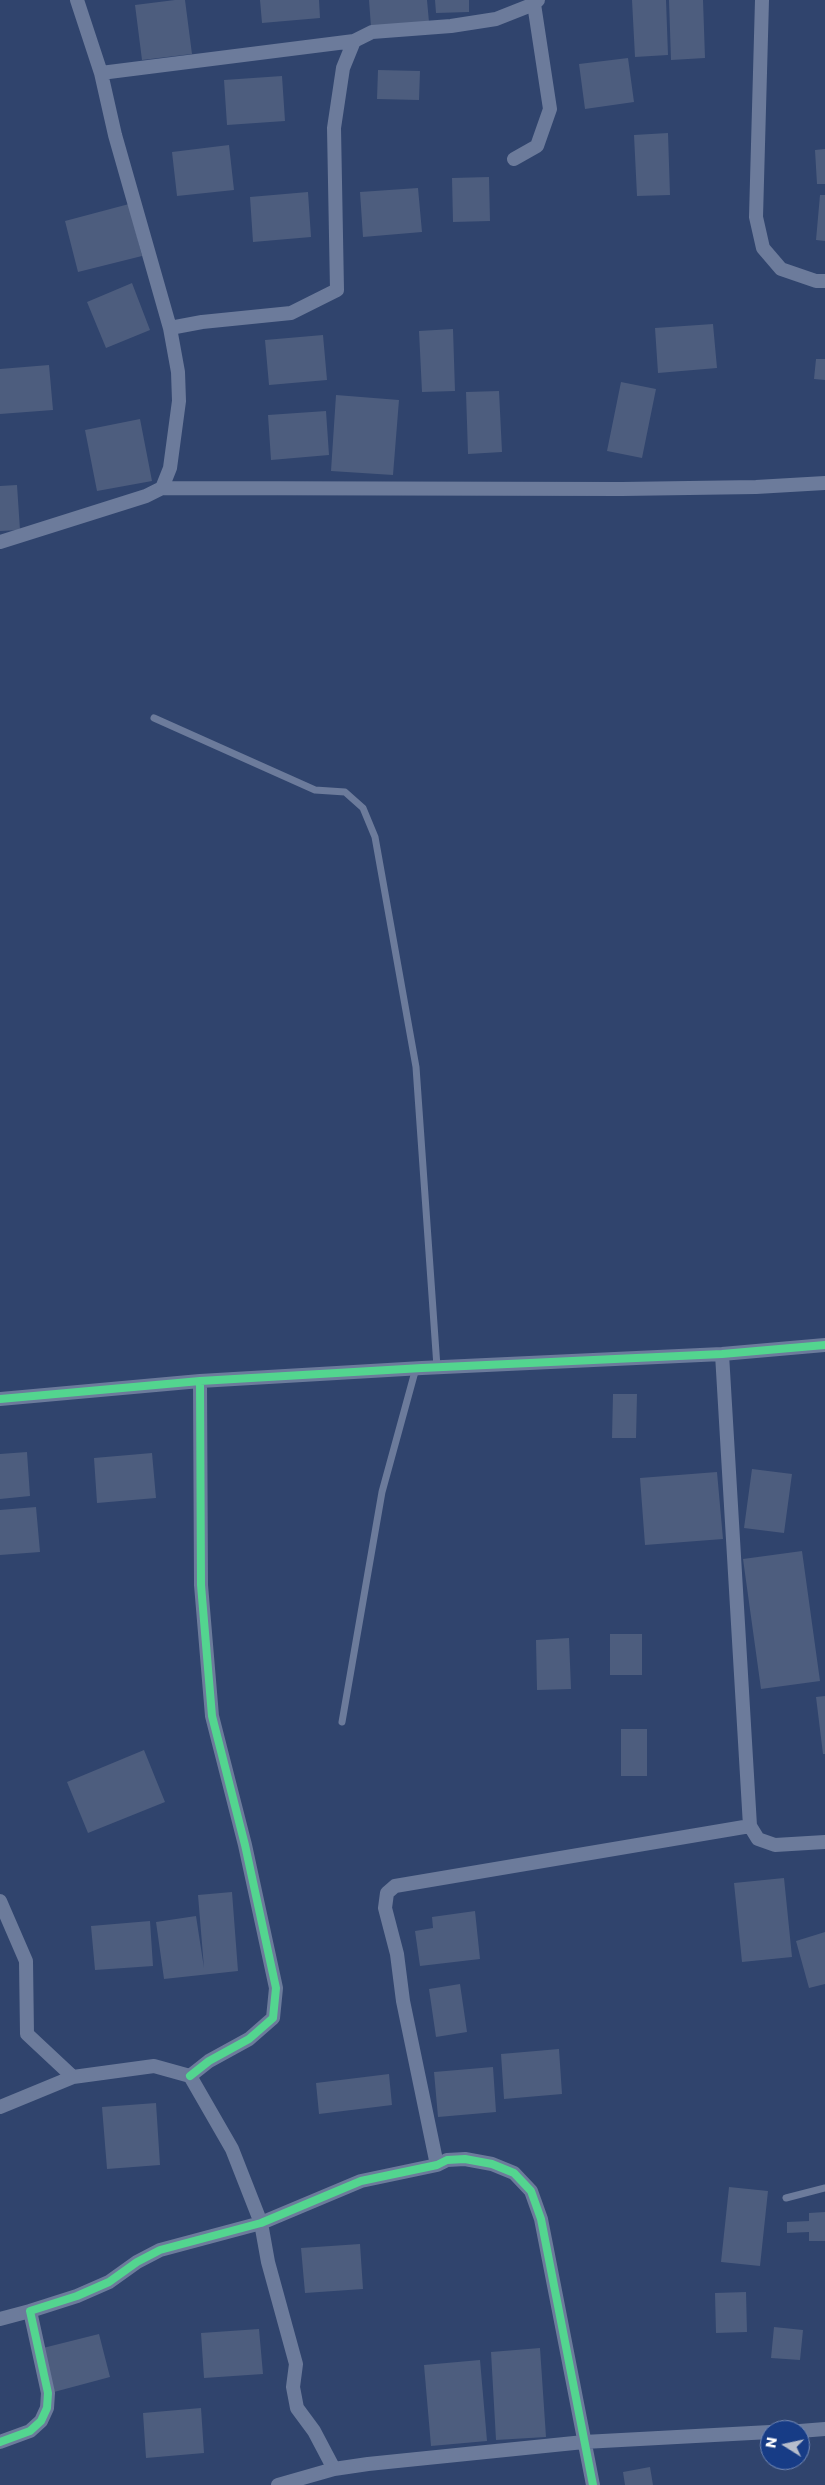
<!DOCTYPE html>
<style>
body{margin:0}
#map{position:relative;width:825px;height:2485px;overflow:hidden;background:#30446d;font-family:Poppins,sans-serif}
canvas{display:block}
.north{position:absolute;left:760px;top:2420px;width:50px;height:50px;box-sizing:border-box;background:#173c86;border:1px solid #748ab6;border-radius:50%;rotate:280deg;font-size:14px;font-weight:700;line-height:20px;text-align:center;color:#fff}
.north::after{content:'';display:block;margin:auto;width:18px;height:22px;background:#b7becc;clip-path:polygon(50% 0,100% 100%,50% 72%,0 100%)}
</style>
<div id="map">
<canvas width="825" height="2485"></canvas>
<div class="north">N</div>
</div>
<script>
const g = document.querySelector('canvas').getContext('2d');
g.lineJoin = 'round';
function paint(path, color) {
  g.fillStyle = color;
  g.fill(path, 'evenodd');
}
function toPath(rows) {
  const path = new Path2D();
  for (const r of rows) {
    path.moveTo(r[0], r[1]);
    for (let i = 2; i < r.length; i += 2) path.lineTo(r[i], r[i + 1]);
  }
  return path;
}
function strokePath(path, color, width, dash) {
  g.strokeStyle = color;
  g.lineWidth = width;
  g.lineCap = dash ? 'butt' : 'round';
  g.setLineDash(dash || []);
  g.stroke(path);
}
paint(toPath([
 [175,0,185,0,192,54,142,60,135,5],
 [260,0,319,0,320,18,262,23],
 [369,0,427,0,429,22,371,27],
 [435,0,469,0,469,12,436,13],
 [632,0,666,0,668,55,635,57],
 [669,0,703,0,705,58,671,60],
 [628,58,634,102,585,109,579,64],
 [378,70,420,71,419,100,377,99],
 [282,76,285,121,227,125,224,80],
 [668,133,670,195,637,196,634,135],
 [229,145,234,190,177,196,172,152],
 [825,149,825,184,817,184,815,150],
 [489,177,490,221,453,222,452,178],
 [418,188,422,232,363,237,360,192],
 [308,192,311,237,253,242,250,197],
 [820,195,825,195,825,241,816,240],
 [129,204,142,256,78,272,65,221],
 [132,283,150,330,106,348,87,302],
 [713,324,717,368,658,373,655,328],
 [453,329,455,391,422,392,419,331],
 [323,335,327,380,269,385,265,340],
 [816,359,825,359,825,380,814,379],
 [49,365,53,410,0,414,0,369],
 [621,382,656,389,642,458,607,451],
 [499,391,502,452,468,454,466,392],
 [336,395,399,400,393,475,331,471],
 [326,411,329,455,271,460,268,415],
 [140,419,152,481,97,491,85,430],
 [17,485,20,530,0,531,0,486],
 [613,1394,637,1394,636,1438,612,1438],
 [27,1452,30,1496,0,1499,0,1454],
 [152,1453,156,1498,97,1503,94,1458],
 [752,1469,792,1474,784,1533,744,1528],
 [717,1472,723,1539,645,1545,640,1478],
 [36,1507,40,1552,0,1555,0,1510],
 [802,1551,820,1681,761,1689,743,1559],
 [610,1634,642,1634,642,1675,610,1675],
 [569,1638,571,1689,537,1690,536,1640],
 [825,1696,825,1754,823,1754,816,1697],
 [621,1729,647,1729,647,1776,621,1776],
 [144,1750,165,1802,88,1833,67,1782],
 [784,1878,792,1957,742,1962,734,1883],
 [232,1892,238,1971,164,1979,156,1922,196,1916,204,1968,198,1895],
 [475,1911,480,1959,420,1966,415,1931,433,1928,432,1917],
 [150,1921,153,1966,95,1970,91,1926],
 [825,1932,825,1984,809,1988,796,1941],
 [460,1984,467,2032,436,2037,429,1989],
 [559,2049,562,2094,504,2099,501,2054],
 [493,2067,496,2112,438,2117,434,2072],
 [389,2074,392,2105,319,2114,316,2083],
 [156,2103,160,2165,107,2169,102,2107],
 [729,2187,768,2191,760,2266,721,2262],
 [825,2212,825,2241,809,2241,809,2232,787,2233,787,2222,809,2221,809,2213],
 [360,2244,363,2289,305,2293,301,2248],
 [746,2292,747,2332,716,2333,715,2293],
 [774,2327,803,2330,800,2360,771,2358],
 [259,2329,263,2374,204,2378,201,2333],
 [99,2334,110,2377,54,2392,43,2348],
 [540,2348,546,2437,496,2440,491,2352],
 [480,2360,487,2441,431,2446,424,2365],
 [201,2408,204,2453,146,2458,143,2413],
 [650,2467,653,2485,625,2485,623,2472]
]), '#4d5d7e');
strokePath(toPath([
 [154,718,315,790,345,792,363,808,375,837,416,1067,437,1367],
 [342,1722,382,1492,416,1368],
 [786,2198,825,2188]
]), '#6c7b9b', 7);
strokePath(toPath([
 [762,0,756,217,763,248,781,269,816,281,825,281],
 [101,73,354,41],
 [514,159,537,146,550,109,534,4,538,0],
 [170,328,202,322,291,313,337,290,334,128,343,68,354,41,372,32,451,26,496,19,534,4],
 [162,488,622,489,756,487,825,483],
 [0,542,146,496,162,488,170,468,179,401,178,372,170,328,115,135,101,73,77,0],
 [722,1354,750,1826,758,1839,775,1845,825,1842],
 [0,1399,200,1381,422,1368,722,1354,825,1345],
 [0,1901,26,1961,27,2034,73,2077],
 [190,2076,209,2061,249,2039,273,2018,276,1988,245,1845,212,1716,201,1585,200,1381],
 [0,2107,73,2077,154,2066,190,2076,232,2149,261,2223,268,2262,296,2364,293,2387,297,2408,314,2431,334,2469],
 [437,2165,403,2001,397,1954,385,1908,387,1893,395,1886,750,1826],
 [0,2319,30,2311],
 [800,2431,825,2429],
 [0,2442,30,2431,41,2421,47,2408,48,2393,30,2311,77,2296,109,2282,137,2262,160,2250,261,2223,361,2181,437,2165,447,2160,465,2159,492,2164,514,2173,531,2191,541,2219,593,2485],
 [278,2485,334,2469,368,2464,584,2442,770,2432]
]), '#6c7b9b', 14);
strokePath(toPath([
 [0,1399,200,1381,422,1368,722,1354,825,1345],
 [190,2076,209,2061,249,2039,273,2018,276,1988,245,1845,212,1716,201,1585,200,1381],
 [0,2442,30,2431,41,2421,47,2408,48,2393,30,2311,77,2296,109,2282,137,2262,160,2250,261,2223,361,2181,437,2165,447,2160,465,2159,492,2164,514,2173,531,2191,541,2219,593,2485]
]), '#53d58f', 8);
</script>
